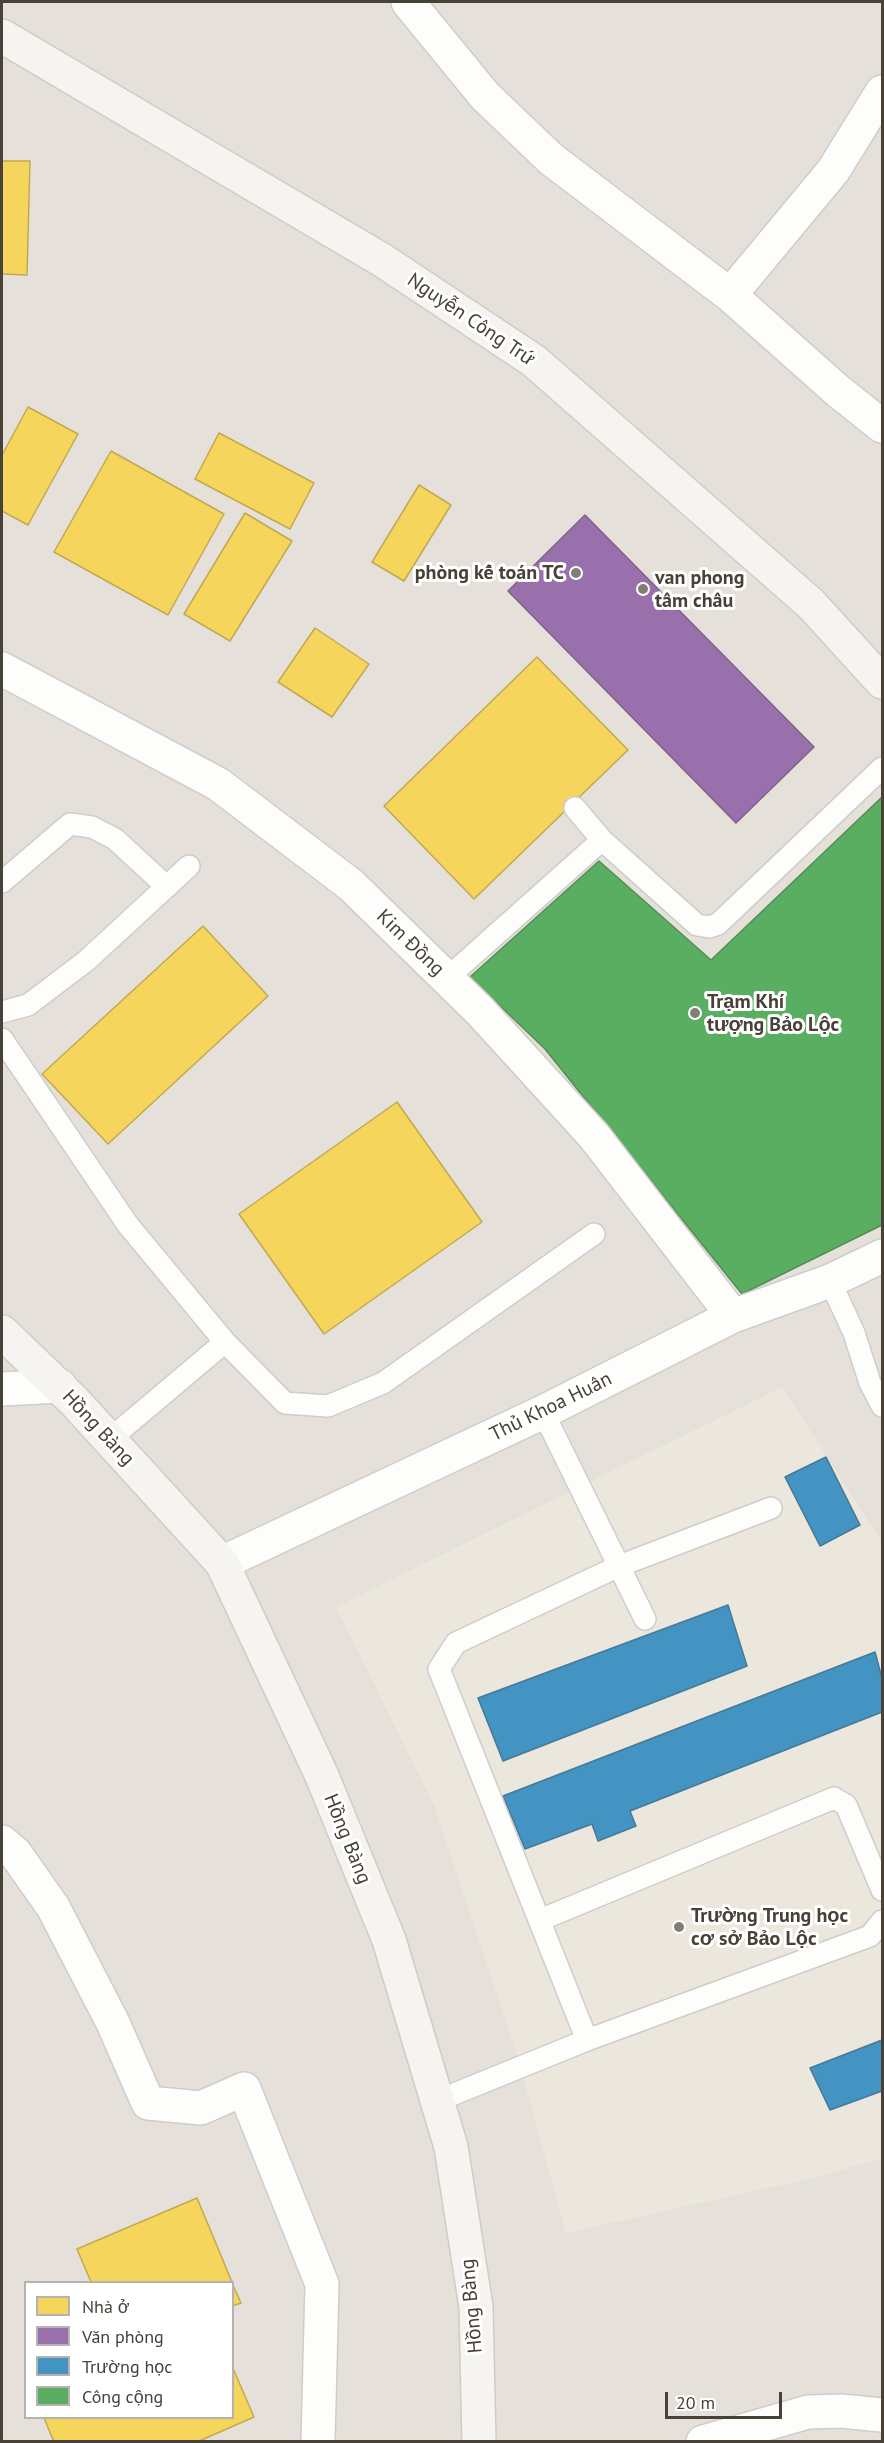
<!DOCTYPE html>
<meta charset="utf-8">
<style>
body{margin:0}
#map{position:relative;width:884px;height:2443px;overflow:hidden;background:#f1efec;font-family:"PT Sans",sans-serif}
canvas{display:block}
.frame{position:absolute;inset:0;border:3px solid #474138;pointer-events:none}
.legend{position:absolute;left:24px;top:2281px;width:210px;height:138px;box-sizing:border-box;background:#fff;border:2px solid #b5b3af;margin:0;padding:8px 10px;list-style:none;font-size:18px;color:#474138}
.legend li{display:flex;align-items:center;gap:12px;height:30px}
.legend b{width:30px;border:2px solid #b5b3af}
.scale{position:absolute;left:665px;top:2392px;width:117px;height:27px;box-sizing:border-box;border:3px solid #474138;border-top:0;padding-left:8px;font-size:18px;line-height:21px;white-space:nowrap;color:#474138;-webkit-text-stroke:4px #fff;paint-order:stroke}
</style>
<div id="map">
<canvas width="884" height="2443"></canvas>
<div class="frame"></div>
<ul class="legend">
<li><b style="height:16px;background:#f6d55c"></b>Nhà ở</li>
<li><b style="height:16px;background:#9970ab"></b>Văn phòng</li>
<li><b style="height:16px;background:#4393c3"></b>Trường học</li>
<li><b style="height:16px;background:#5aae61"></b>Công cộng</li>
</ul>
<div class="scale">20 m</div>
</div>
<script>
const g = document.querySelector('canvas').getContext('2d');
g.lineJoin = 'round';
function paint(path, color) {
  g.fillStyle = color;
  g.fill(path, 'evenodd');
}
function toPath(rows) {
  const path = new Path2D();
  for (const r of rows) {
    path.moveTo(r[0], r[1]);
    for (let i = 2; i < r.length; i += 2) path.lineTo(r[i], r[i + 1]);
  }
  return path;
}
function strokePath(path, color, width, dash) {
  g.strokeStyle = color;
  g.lineWidth = width;
  g.lineCap = dash ? 'butt' : 'round';
  g.setLineDash(dash || []);
  g.stroke(path);
}
function label(font, color, halo, rows, align = 'center') {
  g.font = font + ' "PT Sans",sans-serif';
  g.lineWidth = 6;
  g.setLineDash([]);
  g.textBaseline = 'middle';
  g.strokeStyle = halo;
  g.fillStyle = color;
  for (const [text, x, y, turn = 0] of rows) {
    g.save();
    g.translate(x, y);
    g.rotate((+turn || 0) * Math.PI / 180);
    g.textAlign = isNaN(turn) ? turn : align;
    if (halo) g.strokeText(text, 0, 0);
    g.fillText(text, 0, 0);
    g.restore();
  }
}
paint(toPath([
 [2,2,882,2,882,2441,2,2442],
 [26,2282,232,2282,232,2418,26,2418]
]), '#e5e1da');
paint(toPath([
 [782,1387,882,1542,882,2158,821,2176,566,2233,515,2048,435,1807,336,1607]
]), '#ebe7dc');
const homes = toPath([
 [2,161,30,161,27,275,2,274,2,161],
 [28,407,78,434,28,525,2,511,2,455,28,407],
 [219,433,314,483,290,529,195,479,219,433],
 [111,451,224,514,168,615,54,552,111,451],
 [419,485,451,505,404,581,372,562,419,485],
 [245,513,292,541,230,641,184,614,245,513],
 [315,628,369,664,332,717,278,682,315,628],
 [537,657,628,750,474,899,384,806,537,657],
 [203,926,268,996,108,1144,42,1074,203,926],
 [778,991,827,1045,775,1092,726,1040,778,991],
 [805,1100,840,1142,815,1163,780,1121,805,1100],
 [397,1102,482,1222,324,1334,239,1214,397,1102],
 [197,2198,232,2282,91,2282,77,2249,197,2198],
 [232,2283,241,2303,232,2306,232,2283],
 [232,2366,254,2417,197,2442,54,2442,44,2418,232,2418,232,2366]
]);
paint(homes, '#f6d55c');
strokePath(homes, '#c2a951', 1.5);
const offices = toPath([
 [585,515,814,747,736,823,508,591,585,515]
]);
paint(offices, '#9970ab');
strokePath(offices, '#806288', 1.5);
const schools = toPath([
 [826,1457,860,1525,820,1546,785,1477,826,1457],
 [728,1605,747,1666,503,1761,478,1698,728,1605],
 [875,1652,882,1678,882,1712,630,1811,636,1826,598,1841,592,1824,525,1849,503,1796,875,1652],
 [882,2040,882,2091,830,2110,810,2068,882,2040]
]);
paint(schools, '#4393c3');
strokePath(schools, '#447a99', 1.5);
const public = toPath([
 [882,797,882,1225,742,1294,545,1049,470,977,599,861,711,960,882,797]
]);
paint(public, '#5aae61');
strokePath(public, '#548d55', 1.5);
const lane = toPath([
 [575,808,602,840,697,925,709,927,718,924,882,768],
 [2,882,70,824,92,827,115,839,167,887],
 [446,979,602,840],
 [2,1012,28,1005,86,961,189,866],
 [2,1039,128,1225,225,1342,285,1403,328,1406,383,1383,594,1234],
 [830,1281,854,1333,870,1383,882,1406],
 [543,1412,645,1619],
 [110,1439,225,1342],
 [540,1920,834,1798,846,1805,882,1890],
 [587,2040,439,1669,456,1643,619,1566,771,1508],
 [437,2101,587,2040,870,1936,882,1921]
]);
const street = toPath([
 [408,2,485,96,551,159,730,295,838,391,882,426],
 [730,295,833,171,882,92],
 [2,669,218,784,351,885,480,1011,594,1136,733,1316],
 [2,1389,60,1386],
 [222,1563,543,1412,733,1316,830,1281,882,1256],
 [2,1842,15,1853,53,1907,113,2023,148,2103,201,2108,244,2089,322,2284,318,2442],
 [703,2442,808,2412,841,2411,882,2415]
]);
const secondary = toPath([
 [2,36,382,260,534,361,811,604,882,682],
 [2,1332,74,1401,222,1563,322,1776,389,1940,451,2147,476,2307,479,2442]
]);
strokePath(lane, '#cfcdca', 24);
strokePath(street, '#cfcdca', 36);
strokePath(secondary, '#d0ccc3', 36);
strokePath(lane, '#fdfdfc', 21);
strokePath(street, '#fdfdfc', 33);
strokePath(secondary, '#f6f4f0', 33);
for (const [x, y, r, color] of [
 [576,573,6,"#827e77"],
 [643,589,6,"#827e77"],
 [695,1013,6,"#827e77"],
 [679,1927,6,"#827e77"]
]) {
  const dot = new Path2D();
  dot.arc(x, y, r, 0, 2 * Math.PI);
  g.fillStyle = color;
  g.fill(dot);
  strokePath(dot, '#fff', 2);
}
label('20px', '#474138', '#fff', [
 ["Nguyễn Công Trứ",471,320,34],
 ["Kim Đồng",410,943,44],
 ["Thủ Khoa Huân",551,1407,-26],
 ["Hồng Bàng",98,1428,47],
 ["Hồng Bàng",347,1839,68],
 ["Hồng Bàng",472,2306,-95]
]);
label('bold 20px', '#474138', '#fff', [
 ["phòng kế toán TC",564,573,"right"],
 ["van phong",655,578],
 ["tâm châu",655,601],
 ["Trạm Khí",707,1002],
 ["tượng Bảo Lộc",707,1025],
 ["Trường Trung học",691,1916],
 ["cơ sở Bảo Lộc",691,1939]
], 'left');
</script>
